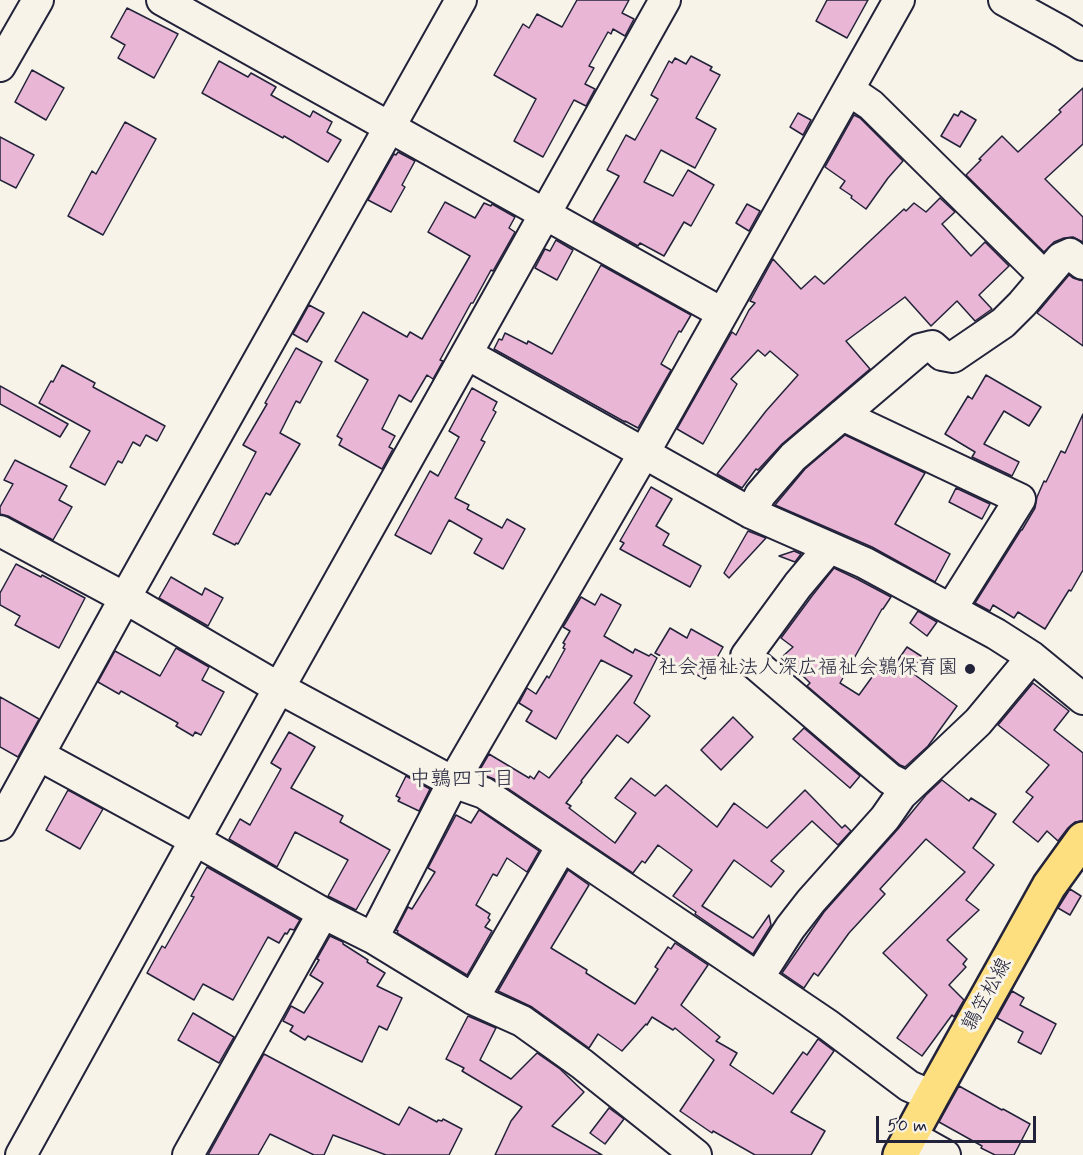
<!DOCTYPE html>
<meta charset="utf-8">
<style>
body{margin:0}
#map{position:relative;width:1083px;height:1155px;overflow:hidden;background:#f7f3e8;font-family:Mynerve,sans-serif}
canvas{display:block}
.scale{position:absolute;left:876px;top:1116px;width:160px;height:27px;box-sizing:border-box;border:3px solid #22223b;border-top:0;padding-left:8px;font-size:18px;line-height:21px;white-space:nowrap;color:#22223b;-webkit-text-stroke:4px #f7f3e8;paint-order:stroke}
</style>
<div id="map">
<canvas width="1083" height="1155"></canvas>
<div class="scale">50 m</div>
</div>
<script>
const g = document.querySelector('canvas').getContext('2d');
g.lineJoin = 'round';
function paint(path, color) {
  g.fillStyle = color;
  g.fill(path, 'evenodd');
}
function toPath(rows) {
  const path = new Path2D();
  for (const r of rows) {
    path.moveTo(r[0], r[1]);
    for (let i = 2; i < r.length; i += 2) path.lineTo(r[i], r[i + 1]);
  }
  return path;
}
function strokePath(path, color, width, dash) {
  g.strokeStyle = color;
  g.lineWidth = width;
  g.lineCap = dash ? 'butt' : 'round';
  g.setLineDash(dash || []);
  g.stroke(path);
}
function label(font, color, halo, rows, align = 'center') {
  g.font = font + ' Mynerve,"Klee One",sans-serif';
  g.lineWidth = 6;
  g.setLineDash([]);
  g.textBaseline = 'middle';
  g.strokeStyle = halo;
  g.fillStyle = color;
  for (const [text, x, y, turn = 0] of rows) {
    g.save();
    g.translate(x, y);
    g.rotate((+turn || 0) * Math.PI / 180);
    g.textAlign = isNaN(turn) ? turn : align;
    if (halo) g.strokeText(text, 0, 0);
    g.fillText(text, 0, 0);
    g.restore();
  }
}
const building = toPath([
 [577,0,629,0,622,13,634,19,625,36,613,29,611,34,608,32,589,66,594,68,585,84,595,89,586,106,574,100,543,157,514,141,536,99,494,75,523,24,529,28,537,14,562,27,577,0],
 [827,0,868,0,847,38,816,21,827,0],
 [127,8,178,34,154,78,118,58,125,45,111,37,127,8],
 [691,56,712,67,710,70,720,75,696,118,716,129,695,168,661,150,644,182,673,196,688,170,714,185,691,226,684,222,664,256,640,243,638,246,593,221,619,176,607,170,626,135,635,140,658,99,651,95,669,61,672,63,675,58,686,64,691,56],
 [219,61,248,77,251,73,276,87,271,95,310,117,313,111,332,122,327,132,341,140,328,162,284,136,283,138,202,93,219,61],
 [32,70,64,88,46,120,15,102,32,70],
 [1083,88,1083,144,1045,179,1083,217,1083,242,1073,237,1064,238,1054,242,1044,252,966,175,981,160,979,159,1002,136,1018,152,1061,112,1059,110,1083,88],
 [961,111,976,120,960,147,941,136,954,114,958,116,961,111],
 [798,113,811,120,803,135,790,127,798,113],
 [854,115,860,118,903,161,888,178,866,209,851,198,852,196,840,188,845,181,825,167,854,115],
 [125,122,156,139,103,235,68,216,92,171,96,174,125,122],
 [0,137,34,155,16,188,0,180,0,137],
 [398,152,415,161,402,185,405,187,391,212,368,200,394,154,396,155,398,152],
 [940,198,955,212,942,224,971,256,985,242,1009,266,979,295,992,309,975,321,957,301,931,326,905,297,846,341,870,369,782,444,758,470,756,469,742,488,717,474,766,411,798,375,770,351,765,356,758,350,731,379,737,384,703,444,677,429,732,332,736,335,749,310,755,303,750,301,773,259,801,289,815,276,824,284,904,209,906,211,914,203,926,212,940,198],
 [445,202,475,218,484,203,491,206,492,204,515,217,509,228,515,232,493,271,491,270,473,303,471,303,440,360,443,361,433,379,427,375,411,402,399,395,382,429,395,436,389,447,393,449,382,469,339,445,342,439,337,436,368,380,335,361,363,312,407,337,410,332,422,339,470,256,428,232,445,202],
 [747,204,760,211,749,231,736,223,747,204],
 [556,240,573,250,557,280,535,268,545,249,550,251,556,240],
 [601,265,691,315,681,332,679,331,661,364,671,370,638,428,625,421,625,422,494,349,499,339,502,340,505,333,527,344,528,341,552,354,601,265],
 [1069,275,1073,278,1083,281,1083,346,1037,313,1069,275],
 [309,305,324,313,307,342,293,334,309,305],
 [296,348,322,362,300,403,296,401,280,433,300,444,270,495,266,493,238,544,236,543,235,545,213,534,256,452,243,445,267,404,265,403,296,348],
 [62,365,95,383,93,387,165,426,157,441,146,435,140,446,133,442,122,463,118,461,105,485,70,467,90,431,39,403,51,381,53,382,62,365],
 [986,375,1041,407,1029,426,1004,411,984,444,1019,462,1012,476,972,457,975,452,945,434,968,396,972,399,986,375],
 [0,386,68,424,60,437,0,404,0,386],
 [472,388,497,402,493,410,496,412,481,440,485,442,455,498,469,505,467,509,502,528,507,519,525,529,503,569,474,553,482,539,449,520,431,554,395,535,430,471,438,476,459,437,449,431,472,388],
 [1083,414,1083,570,1071,591,1069,590,1045,629,1018,612,1014,618,993,605,990,611,975,603,1021,530,1022,530,1035,508,1037,497,1044,481,1046,482,1061,451,1065,453,1083,414],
 [845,435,925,473,895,524,950,554,935,582,872,547,775,505,805,469,845,435],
 [15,460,67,486,59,500,72,507,53,540,8,516,0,514,0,507,13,484,4,480,15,460],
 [651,487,672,499,656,526,669,534,663,545,701,566,690,587,620,549,624,543,620,541,651,487],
 [956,488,990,504,982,519,949,502,956,488],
 [748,531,766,538,729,578,724,573,748,531],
 [794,551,801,554,795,562,779,556,794,551],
 [16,564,41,577,42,575,85,598,59,648,15,625,20,616,0,605,0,593,16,564],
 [834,568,857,579,891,597,883,609,882,609,840,683,859,695,880,666,889,673,907,647,921,656,911,672,957,706,928,746,905,767,900,765,807,686,810,683,783,656,793,647,781,638,812,596,834,568],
 [171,577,202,595,205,588,223,598,208,626,159,598,171,577],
 [601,594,621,605,604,636,633,653,635,649,649,656,651,654,657,658,634,703,650,716,628,743,617,735,581,781,582,782,566,803,571,806,569,808,615,843,636,813,615,798,631,778,655,796,666,785,717,827,734,803,767,828,805,790,842,828,845,825,851,831,838,845,812,821,771,861,784,871,771,887,734,860,702,906,753,938,769,915,771,925,753,954,695,914,696,912,673,896,692,870,658,845,645,863,642,861,633,873,494,779,478,773,489,754,529,778,530,776,534,779,539,771,549,778,632,676,601,660,556,739,526,721,532,711,519,703,527,688,536,694,547,676,549,678,565,649,563,648,565,644,563,643,570,631,563,627,581,597,595,605,601,594],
 [918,611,937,622,927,636,910,623,918,611],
 [670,628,687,638,691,629,723,647,705,679,655,653,670,628],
 [176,648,209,667,202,680,224,692,201,735,195,732,193,736,176,726,178,723,121,691,119,694,98,682,115,651,160,676,176,648],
 [1033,683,1069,711,1054,730,1083,753,1083,821,1075,822,1068,828,1058,841,1047,831,1038,842,1013,822,1033,797,1026,792,1049,765,998,725,1033,683],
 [0,697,39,719,18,757,0,747,0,697],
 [733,717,753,737,721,770,701,750,733,717],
 [804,728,860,776,850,788,793,739,804,728],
 [289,732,315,747,291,788,343,816,340,822,390,850,356,910,328,896,348,860,295,832,277,867,229,839,240,819,250,825,281,769,271,763,289,732],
 [406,776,430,789,419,811,398,801,400,798,396,796,406,776],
 [942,780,969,801,971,798,996,814,973,848,994,865,966,900,979,910,947,940,967,959,963,964,966,967,949,985,964,1000,954,1017,952,1015,922,1056,897,1038,927,995,883,953,965,872,926,839,880,889,885,894,849,933,818,976,814,973,804,988,782,973,824,912,898,829,926,795,942,780],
 [68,790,103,809,80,849,46,830,68,790],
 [479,810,539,851,527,872,507,858,497,876,493,874,476,905,490,914,488,918,490,920,485,927,492,931,467,975,397,933,398,931,396,930,408,907,412,909,435,872,428,868,456,815,471,823,479,810],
 [207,867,300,920,294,930,290,929,287,934,285,933,279,943,268,937,233,1000,203,984,194,1000,147,973,162,946,165,948,194,897,191,896,207,867],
 [568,870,589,885,551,948,587,970,586,973,635,1004,658,969,655,967,668,947,671,949,675,943,708,965,681,1005,720,1037,716,1041,737,1053,730,1065,773,1094,803,1052,807,1055,818,1039,834,1051,791,1112,825,1131,811,1155,755,1155,713,1131,712,1133,680,1111,714,1060,675,1028,673,1030,652,1017,647,1025,646,1024,622,1051,598,1034,589,1048,532,1007,498,991,568,870],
 [1070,889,1081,896,1070,915,1058,908,1070,889],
 [330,936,343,942,343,944,368,960,367,962,385,973,377,986,402,998,387,1030,379,1026,362,1062,308,1036,305,1040,290,1031,293,1026,283,1021,291,1006,304,1013,323,983,310,975,319,960,317,959,330,936],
 [1012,991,1024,998,1020,1005,1056,1024,1041,1054,1018,1042,1023,1032,997,1018,1012,991],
 [193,1013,234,1037,219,1063,178,1040,193,1013],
 [468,1016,496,1028,480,1060,511,1079,537,1053,560,1069,584,1092,552,1126,602,1155,495,1155,511,1121,522,1107,462,1071,464,1068,446,1059,468,1016],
 [264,1054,399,1125,409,1107,437,1122,438,1120,442,1121,443,1119,462,1129,449,1155,386,1155,333,1135,324,1155,314,1155,270,1134,258,1155,208,1155,264,1054],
 [959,1086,1002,1110,1003,1109,1030,1124,1014,1155,995,1155,981,1148,982,1146,939,1122,959,1086],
 [609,1108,624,1119,605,1144,590,1133,609,1108]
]);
paint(building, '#e9b7d5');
strokePath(building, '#22223b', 1.5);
const minor = toPath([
 [162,0,722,313],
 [1004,0,1062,32,1083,45],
 [0,66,38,0],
 [849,90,871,105,1045,277],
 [467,354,751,513,865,563,996,634,1032,657,1083,699],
 [842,415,1020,499,951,609],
 [751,513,760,495,793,457,920,349,932,346,942,355,953,357,1003,323,1022,304,1061,258,1070,254,1083,264],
 [0,531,125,598,279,688,453,782,484,793,828,1025,909,1086,932,1096],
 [829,548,798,585,746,656,890,779,908,788],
 [39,755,195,840,323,913,373,938,473,999],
 [0,825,125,598,461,0],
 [562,846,473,999,522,1021,582,1064,696,1155],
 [373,938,453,782,644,453,899,0],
 [758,978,790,928,811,901,885,818,901,795,978,722,1032,657],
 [911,1136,945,1155],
 [21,1155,279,688,665,0],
 [188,1155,323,913]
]);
const major = toPath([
 [900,1155,932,1096,1049,886,1083,839]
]);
strokePath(minor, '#22223b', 34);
strokePath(major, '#22223b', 38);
strokePath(minor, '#f7f3e8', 30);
strokePath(major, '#fedf80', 33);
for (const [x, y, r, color] of [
 [970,669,6,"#22223b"]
]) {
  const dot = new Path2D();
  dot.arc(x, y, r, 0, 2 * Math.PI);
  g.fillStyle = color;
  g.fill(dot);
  strokePath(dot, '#f7f3e8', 2);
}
label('20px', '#22223b', '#f7f3e8', [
 ["社会福祉法人深広福祉会鶉保育園",958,669]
], 'right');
label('20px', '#22223b', '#f7f3e8', [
 ["鶉笠松線",988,995,-61]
]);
label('21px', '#22223b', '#f7f3e8', [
 ["中鶉四丁目",462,781]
]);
</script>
